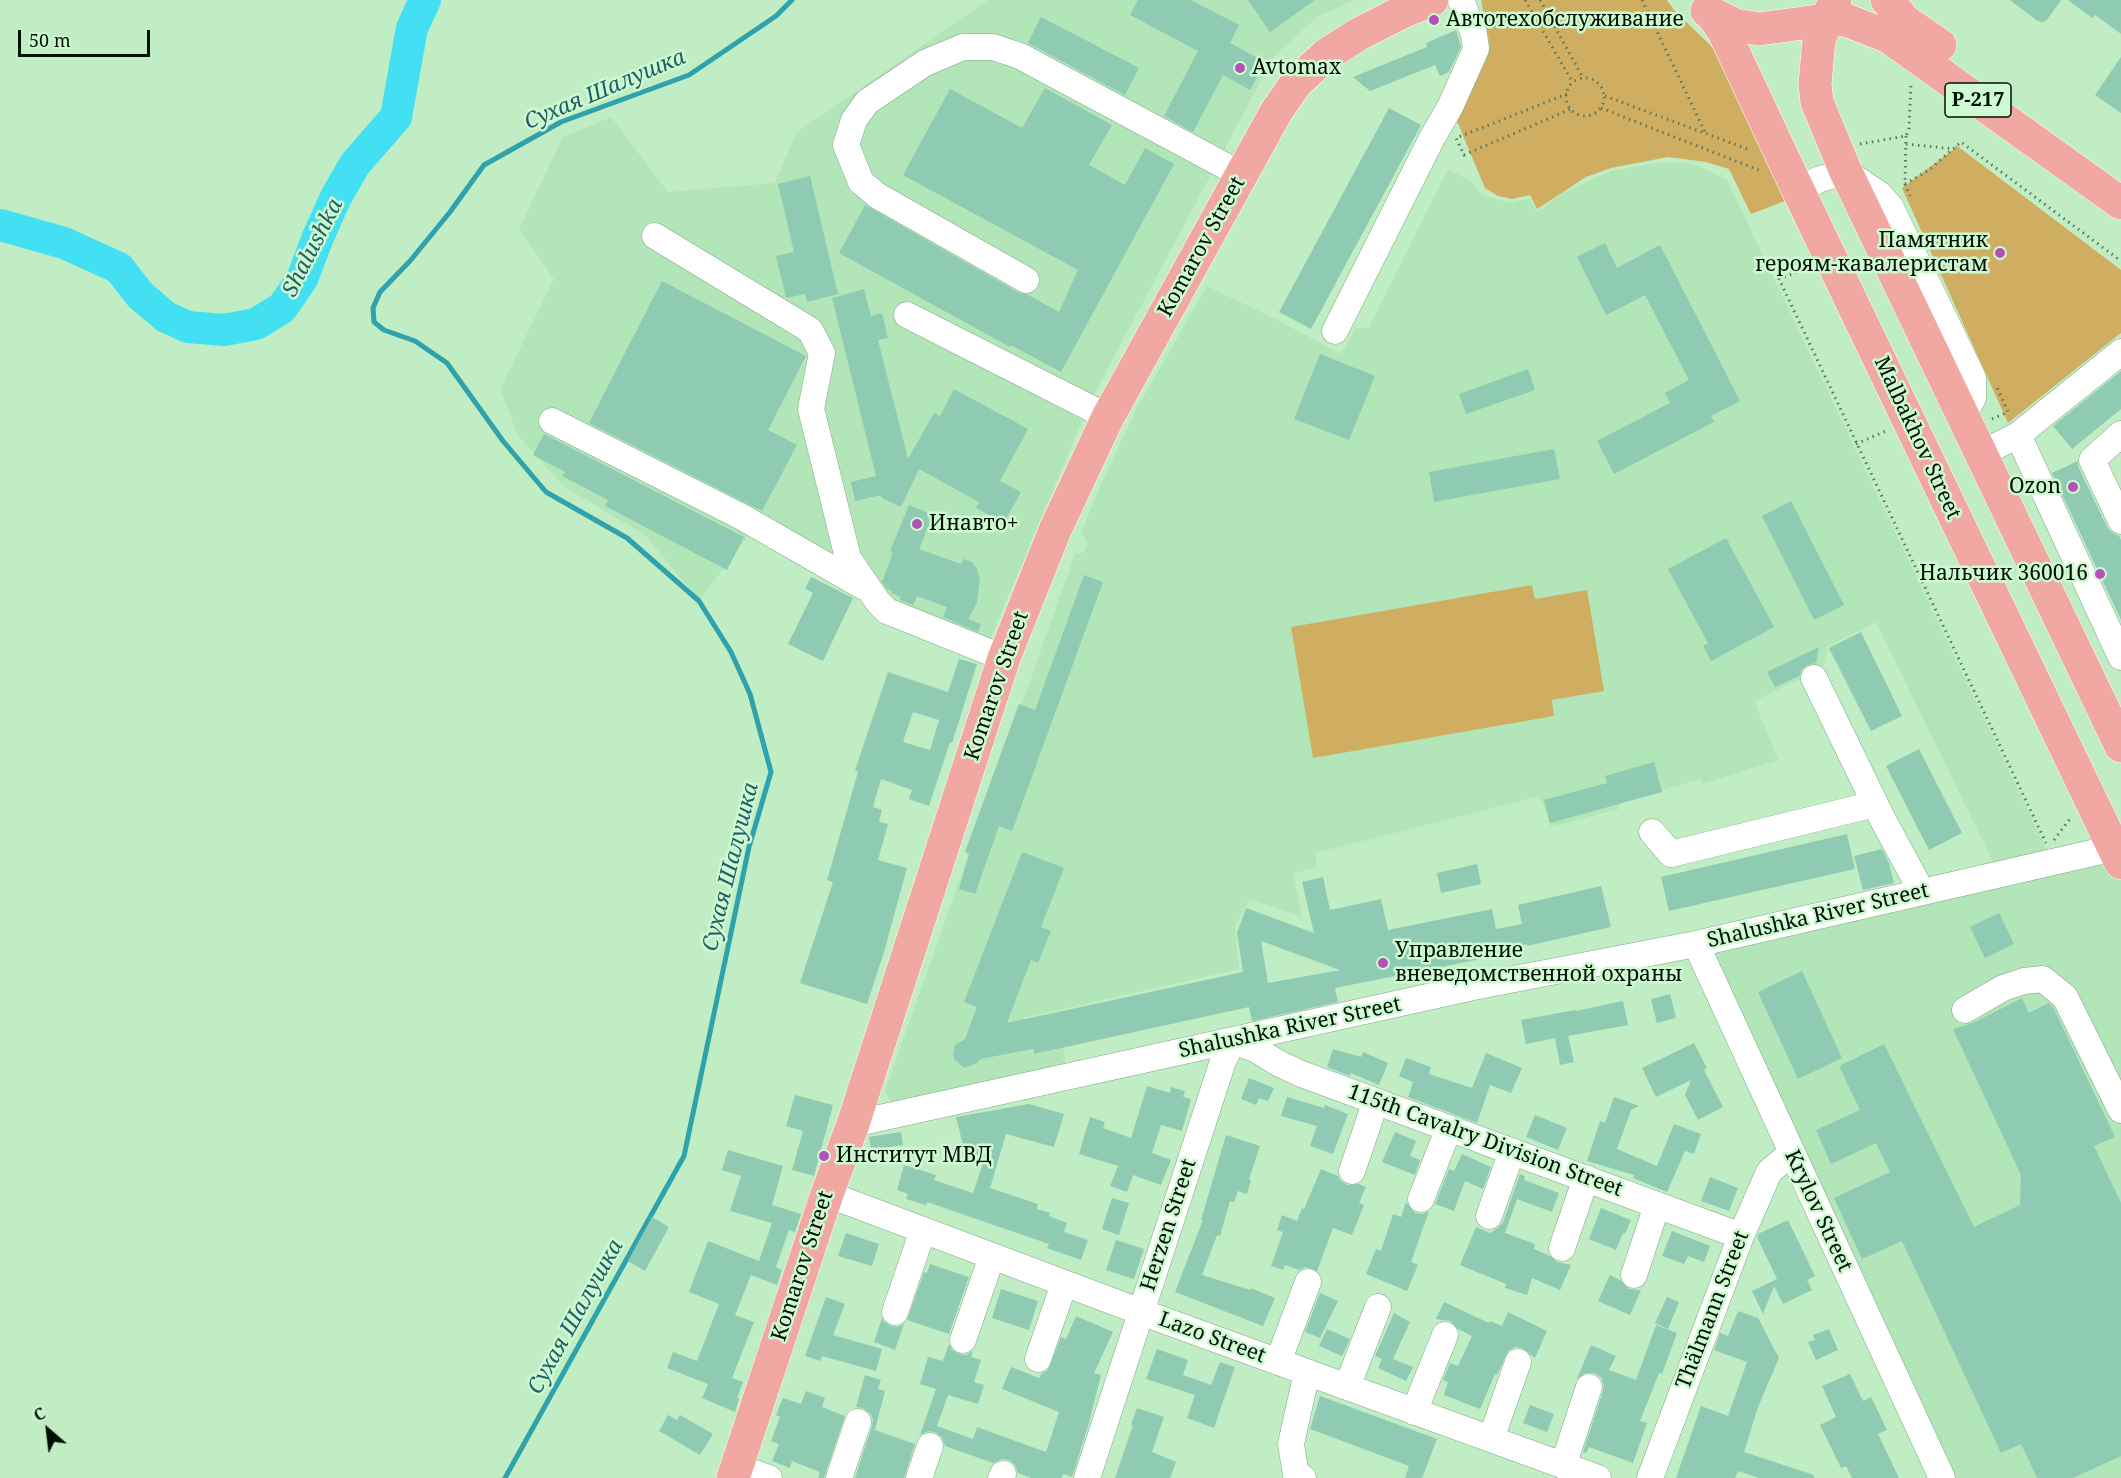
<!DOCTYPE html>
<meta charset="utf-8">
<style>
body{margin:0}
#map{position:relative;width:2121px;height:1478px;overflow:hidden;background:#c1edc4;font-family:"Noto Serif",serif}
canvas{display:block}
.north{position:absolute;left:18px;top:1400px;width:60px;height:60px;-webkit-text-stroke:4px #cefad1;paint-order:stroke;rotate:332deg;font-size:16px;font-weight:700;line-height:24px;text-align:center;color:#021004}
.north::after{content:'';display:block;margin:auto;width:21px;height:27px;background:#021004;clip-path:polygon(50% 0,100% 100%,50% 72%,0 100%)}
.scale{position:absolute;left:18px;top:30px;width:132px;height:27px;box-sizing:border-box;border:3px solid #021004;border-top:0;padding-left:8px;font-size:18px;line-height:21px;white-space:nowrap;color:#021004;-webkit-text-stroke:4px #cefad1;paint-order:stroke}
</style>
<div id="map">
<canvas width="2121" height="1478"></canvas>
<div class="north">С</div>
<div class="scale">50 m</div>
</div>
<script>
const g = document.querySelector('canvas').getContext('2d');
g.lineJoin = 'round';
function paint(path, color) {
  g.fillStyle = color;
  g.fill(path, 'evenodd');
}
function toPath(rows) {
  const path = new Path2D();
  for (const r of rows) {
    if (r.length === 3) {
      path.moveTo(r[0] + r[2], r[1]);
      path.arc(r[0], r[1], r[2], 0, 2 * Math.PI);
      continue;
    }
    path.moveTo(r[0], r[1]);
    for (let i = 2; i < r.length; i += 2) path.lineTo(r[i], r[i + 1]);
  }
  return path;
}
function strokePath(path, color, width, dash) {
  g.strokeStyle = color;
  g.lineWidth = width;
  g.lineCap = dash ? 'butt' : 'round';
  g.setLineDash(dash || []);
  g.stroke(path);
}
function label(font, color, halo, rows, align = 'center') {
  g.font = font + ' "Noto Serif",serif';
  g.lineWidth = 5;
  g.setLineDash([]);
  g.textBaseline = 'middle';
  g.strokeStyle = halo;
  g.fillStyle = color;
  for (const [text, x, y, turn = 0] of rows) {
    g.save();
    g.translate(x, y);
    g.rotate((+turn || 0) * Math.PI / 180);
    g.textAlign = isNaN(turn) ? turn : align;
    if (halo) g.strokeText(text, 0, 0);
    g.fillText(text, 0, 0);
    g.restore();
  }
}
paint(toPath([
 [988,0,1354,0,1317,17,1274,56,1091,400,988,644,938,629,753,529,699,601,646,536,565,487,518,436,500,389,554,279,519,229,563,137,611,117,668,192,775,183,796,133],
 [1680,162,1701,167,1727,180,2049,855,1995,866,1876,622,1827,647,1823,668,1754,701,1778,760,1702,784,1701,779,1619,802,1619,809,1551,827,1540,796,1315,853,1317,867,1293,874,1302,916,1249,899,1235,926,1239,969,1023,1018,1032,1055,1063,1048,1066,1064,1010,1076,1011,1083,892,1104,885,1091,1075,554,1083,553,1088,544,1081,533,1102,482,1137,408,1207,286,1277,320,1341,354,1356,328,1369,328,1448,169,1471,181,1482,195,1512,203,1529,198,1537,212,1565,192,1611,171,1650,164],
 [2114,848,2121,863,2121,1478,1942,1478,1696,944]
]), '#b2e5b7');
paint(toPath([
 [1481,0,1667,0,1674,10,1714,49,1785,201,1751,214,1729,169,1706,162,1668,157,1611,168,1586,177,1537,209,1530,195,1512,199,1498,196,1485,188,1454,114,1490,46],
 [1956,145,2121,270,2121,333,2008,423,1902,188,1954,149],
 [1532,585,1535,599,1587,590,1604,691,1552,700,1554,716,1313,758,1291,627]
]), '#cfae61');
strokePath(toPath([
 [505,1478,684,1156,749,847,771,772,750,694,731,652,699,601,627,538,546,492,503,441,447,363,415,341,384,330,374,322,373,308,380,292,410,261,450,212,484,165,561,122,689,75,776,16,792,0]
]), '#2fa2ab', 5);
strokePath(toPath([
 [0,225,64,243,119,268,140,295,166,317,188,327,224,330,256,324,282,308,302,279,318,237,336,197,355,164,396,117,412,28,425,0]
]), '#42e0f2', 32);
paint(toPath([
 [1138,0,1191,0,1239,25,1230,43,1265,62,1250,90,1223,75,1193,132,1164,116,1198,51,1130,15],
 [1248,0,1315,0,1270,32],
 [2010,0,2061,0,2046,21,2041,22,2036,20],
 [2068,0,2121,0,2121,34,2095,15,2092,18],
 [1041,17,1139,68,1125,95,1028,43],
 [1456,30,1461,47,1449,72,1440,76,1435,65,1370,91,1353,77,1427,47,1426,43],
 [2121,57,2121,113,2095,95],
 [1045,88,1112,125,1089,165,1125,185,1145,148,1174,164,1061,372,1011,345,1010,347,839,253,865,205,1019,293,1028,295,1059,312,1078,270,903,175,950,89,1022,128],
 [1389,108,1421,125,1311,329,1279,312],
 [810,176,838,294,807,302,805,294,786,298,776,256,794,252,778,184],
 [1605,243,1617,268,1660,245,1740,401,1711,416,1714,422,1614,474,1597,441,1670,403,1665,393,1689,380,1645,295,1606,315,1577,257],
 [662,281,806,356,768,430,797,445,762,511,589,423],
 [864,289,871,316,882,313,888,338,878,340,908,459,934,413,940,416,954,389,1028,429,1000,481,1021,492,1004,523,976,508,979,502,919,469,901,507,882,498,881,495,855,501,851,482,876,476,832,298],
 [1320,354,1375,376,1349,440,1294,419],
 [1528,369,1535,390,1466,414,1459,394],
 [2121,371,2121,409,2072,449,2053,426],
 [544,434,744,537,727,570,605,506,608,500,562,476,565,472,533,455],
 [1554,449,1560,479,1434,502,1429,472],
 [2078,461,2078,466,2107,527,2112,533,2119,536,2121,540,2121,620,2052,473],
 [1791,501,1844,605,1814,620,1762,516],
 [909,505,933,515,919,549,961,564,963,559,972,562,977,569,980,579,977,602,968,619,981,624,978,632,943,617,947,607,917,596,913,605,900,600,901,597,891,593,892,591,887,589,882,582,893,552,890,551],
 [1726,538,1774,627,1711,661,1703,646,1708,643,1668,569],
 [1084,575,1103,582,1012,831,999,826,975,894,959,889,969,854,965,852,1019,704,1035,710],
 [811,577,853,598,823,661,788,644,813,593,805,589],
 [1861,632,1902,716,1871,731,1829,648],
 [1819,647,1816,663,1807,665,1802,669,1799,676,1775,687,1767,672],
 [959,659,977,664,952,743,950,742,929,806,909,799,912,790,881,779,873,807,882,810,879,822,888,824,878,860,907,868,884,952,867,1004,800,983,833,882,827,880,858,772,855,770,888,672,948,692],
 [913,712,939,720,930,750,903,742],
 [1919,749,1962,833,1929,850,1886,766],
 [1654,762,1662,792,1550,823,1544,800,1607,783,1605,776],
 [1847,834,1855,869,1669,911,1661,877],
 [1882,849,1889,863,1894,883,1863,890,1854,856],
 [1022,852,1064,868,1041,927,1051,931,1038,963,1031,960,1007,1023,1243,972,1237,933,1246,908,1314,933,1302,882,1323,877,1330,910,1381,899,1388,930,1492,909,1496,929,1522,924,1518,905,1601,886,1611,927,1527,946,1527,944,1480,954,1481,959,1335,988,1338,1002,1252,1021,1249,1007,1034,1054,1033,1049,980,1059,977,1063,964,1068,954,1059,953,1053,955,1045,965,1039,977,1007,964,1002],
 [1261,941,1340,970,1268,983],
 [1477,864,1481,884,1441,893,1437,873],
 [1999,913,2014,944,1985,958,1970,927],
 [1802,971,1842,1058,1798,1079,1758,992],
 [1670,994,1676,1018,1657,1023,1651,999],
 [2022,998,2029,1013,2049,1003,2053,1007,2115,1137,2094,1146,2121,1203,2121,1456,2073,1478,2037,1478,2021,1444,2001,1453,1902,1241,1862,1259,1834,1198,1890,1172,1876,1143,1831,1164,1816,1130,1860,1110,1839,1066,1884,1044,1974,1227,2020,1205,2021,1175,1953,1029,1973,1023],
 [1623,1001,1628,1025,1568,1036,1574,1062,1560,1065,1555,1038,1526,1044,1521,1020,1575,1010,1576,1011],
 [1694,1043,1707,1068,1704,1070,1723,1107,1698,1120,1685,1095,1691,1080,1656,1097,1642,1068],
 [1333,1049,1361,1057,1363,1052,1388,1063,1379,1085,1351,1073,1350,1076,1327,1067],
 [1486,1053,1522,1068,1511,1093,1490,1085,1477,1123,1408,1097,1413,1082,1399,1076,1406,1058,1431,1067,1429,1074,1472,1088],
 [1249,1078,1274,1088,1268,1101,1259,1098,1256,1105,1241,1099],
 [1147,1086,1170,1093,1171,1087,1185,1091,1183,1097,1191,1099,1182,1131,1161,1125,1152,1153,1171,1160,1161,1185,1133,1175,1127,1192,1110,1186,1118,1166,1079,1154,1090,1117,1105,1122,1103,1128,1131,1138],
 [795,1095,833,1105,814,1176,792,1170,803,1131,786,1126],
 [1287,1097,1324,1108,1325,1105,1348,1114,1333,1154,1310,1146,1317,1126,1281,1116],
 [1614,1097,1639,1106,1631,1110,1617,1149,1657,1166,1674,1124,1701,1134,1694,1154,1685,1151,1667,1192,1633,1178,1634,1175,1587,1161,1600,1121,1605,1123],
 [1029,1104,1064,1114,1054,1147,1006,1134,990,1188,1038,1204,1037,1209,1050,1213,1049,1216,1067,1223,1064,1232,1088,1240,1081,1260,1047,1248,1049,1244,927,1202,926,1205,906,1199,908,1194,897,1190,904,1165,936,1175,934,1180,973,1193,984,1160,962,1154,964,1149,956,1117],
 [1535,1115,1567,1128,1558,1150,1526,1137],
 [901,1132,903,1145,871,1150,869,1137],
 [1395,1132,1416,1141,1410,1156,1420,1160,1415,1175,1382,1162],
 [1226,1135,1260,1146,1249,1179,1251,1180,1247,1194,1238,1191,1234,1202,1230,1201,1220,1236,1217,1235,1202,1275,1250,1290,1251,1288,1275,1298,1263,1326,1175,1292,1203,1220,1201,1220],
 [728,1150,783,1166,772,1205,801,1214,795,1232,789,1230,776,1267,782,1270,777,1285,751,1275,735,1315,754,1322,732,1378,743,1382,737,1398,739,1399,735,1412,702,1398,708,1384,667,1368,673,1352,697,1361,719,1304,689,1292,708,1241,759,1261,772,1223,730,1211,741,1176,722,1170],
 [1462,1154,1491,1167,1483,1189,1465,1181,1454,1211,1435,1204,1449,1169,1454,1171],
 [1321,1169,1338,1176,1341,1181,1347,1185,1359,1184,1366,1187,1359,1203,1364,1205,1352,1235,1333,1228,1317,1271,1306,1267,1299,1270,1285,1265,1283,1270,1271,1266,1283,1232,1277,1230,1282,1215,1297,1221,1302,1208,1304,1209],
 [1520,1174,1525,1176,1524,1180,1559,1193,1552,1212,1517,1199,1505,1233,1535,1244,1534,1249,1550,1256,1557,1262,1571,1265,1560,1290,1532,1278,1527,1295,1505,1288,1506,1284,1460,1265,1476,1227,1490,1233,1499,1227,1503,1222],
 [1710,1177,1738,1188,1729,1211,1701,1201],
 [1112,1198,1129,1203,1119,1235,1102,1229],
 [1406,1202,1415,1213,1423,1214,1429,1211,1411,1262,1418,1265,1407,1291,1366,1274,1376,1249,1381,1251,1393,1214,1401,1217],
 [1601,1208,1631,1220,1625,1234,1623,1233,1616,1250,1589,1239],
 [652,1217,669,1227,645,1271,628,1261],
 [1788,1220,1815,1276,1807,1280,1812,1290,1783,1304,1774,1286,1763,1314,1752,1291,1777,1279,1757,1237,1758,1234],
 [1672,1231,1710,1246,1704,1262,1688,1256,1684,1264,1662,1256],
 [846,1233,879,1244,872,1266,838,1256],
 [1116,1240,1144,1249,1134,1279,1106,1270],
 [930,1264,969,1277,949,1334,907,1320,924,1272,927,1273],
 [1610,1275,1620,1280,1629,1289,1641,1290,1630,1315,1598,1301],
 [1001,1289,1038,1301,1029,1330,992,1318],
 [1320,1293,1338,1301,1320,1338,1305,1332],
 [826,1297,845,1304,833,1335,882,1349,876,1371,822,1356,820,1361,805,1356],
 [1667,1297,1679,1302,1668,1329,1655,1323],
 [1444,1302,1489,1323,1490,1321,1502,1326,1508,1312,1547,1331,1535,1358,1522,1348,1515,1347,1508,1351,1497,1375,1495,1374,1480,1409,1444,1395,1448,1382,1443,1380,1450,1363,1458,1366,1472,1336,1458,1329,1451,1321,1436,1319],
 [1738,1311,1758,1318,1779,1358,1758,1407,1744,1452,1814,1475,1814,1478,1759,1478,1738,1471,1735,1478,1676,1478,1701,1406,1728,1416,1747,1362,1714,1350,1720,1333,1728,1336],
 [1394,1313,1410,1322,1393,1359,1413,1367,1406,1381,1378,1368,1382,1359,1375,1356],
 [1076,1316,1113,1332,1094,1373,1101,1375,1088,1426,1072,1477,1063,1474,1062,1478,1032,1478,1018,1473,1015,1465,1009,1460,1002,1459,993,1463,945,1446,942,1437,935,1432,928,1431,920,1435,936,1389,920,1384,928,1357,943,1361,949,1344,952,1350,959,1354,966,1355,973,1351,971,1357,981,1360,974,1382,984,1385,978,1404,948,1395,937,1426,973,1439,977,1427,1046,1452,1059,1412,1002,1389,1011,1367,1039,1378,1041,1374,1048,1370,1061,1337,1066,1339],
 [882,1318,884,1322,891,1326,897,1327,904,1324,895,1350,874,1342],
 [1656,1325,1677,1333,1662,1374,1659,1373,1640,1421,1647,1423,1633,1463,1589,1447,1586,1453,1583,1452,1603,1391,1604,1385,1601,1377,1594,1373,1585,1373,1577,1379,1591,1345,1616,1356,1609,1370,1636,1380],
 [1327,1329,1350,1339,1342,1356,1319,1346],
 [1829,1329,1838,1350,1816,1360,1808,1342,1815,1340,1813,1335],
 [1157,1349,1188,1360,1183,1375,1211,1385,1220,1362,1235,1367,1214,1428,1187,1418,1195,1395,1146,1379],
 [1850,1374,1863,1401,1871,1397,1887,1430,1878,1434,1899,1478,1852,1478,1846,1466,1841,1468,1820,1425,1836,1417,1822,1386],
 [865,1375,881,1380,878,1389,885,1391,875,1430,915,1444,904,1478,855,1478,872,1426,873,1419,870,1413,863,1408,856,1407],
 [806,1391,825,1398,822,1407,845,1416,824,1478,818,1478,820,1472,792,1461,790,1468,772,1461,779,1444,771,1441,780,1417,776,1415,783,1398,801,1404],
 [1320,1396,1437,1439,1422,1478,1405,1478,1409,1466,1310,1429],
 [1530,1405,1554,1414,1547,1432,1523,1423],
 [1137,1408,1164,1417,1152,1452,1176,1462,1170,1478,1115,1478,1133,1425,1131,1425],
 [668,1415,677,1420,680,1415,713,1434,700,1455,659,1431]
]), '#8fcbb2');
const minor = toPath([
 [1798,190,1820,179,1846,172,1879,194,1890,206,1973,378,1973,398,1963,416],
 [655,236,810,330,822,353,811,409,848,558,878,602,887,611,1004,658],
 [1026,280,878,196,861,182,846,145,854,120,867,102,925,63,963,47,993,47,1020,56,1242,175],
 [907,315,1108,417],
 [1335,331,1432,138,1450,107,1476,49,1474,34,1461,0],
 [552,421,742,517,864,587],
 [2121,434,2092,460,2121,521],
 [2018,435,2121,657],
 [1981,454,2018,435,2121,352],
 [1814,678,1883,820,1922,892],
 [1652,832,1671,854,1875,804],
 [1696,944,1942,1478],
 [1965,1010,2003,988,2024,981,2043,979,2065,997,2121,1110],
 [853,1124,1473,987,1696,944,2114,848],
 [1352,1171,1376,1101],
 [827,1194,1141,1312,1598,1478],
 [1421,1199,1449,1128],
 [1489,1216,1512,1151],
 [1562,1248,1586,1178],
 [1634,1275,1657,1205],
 [895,1312,923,1230],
 [963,1340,992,1256],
 [1038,1359,1064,1284],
 [1278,1362,1308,1282],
 [1347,1387,1378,1307],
 [1414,1412,1445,1335],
 [1491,1439,1518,1362],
 [1563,1466,1589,1387],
 [737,1467,769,1478],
 [839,1478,858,1422],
 [919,1478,930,1446],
 [1001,1478,1003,1474],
 [1087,1478,1223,1061,1233,1041,1255,1049,1278,1063,1299,1073,1741,1236],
 [1303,1478,1296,1475,1291,1444,1307,1372],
 [1650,1478,1741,1236,1769,1172,1791,1153]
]);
const major = toPath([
 [1835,0,1819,40,1815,84,1817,102,1846,172,2121,746],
 [1887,0,1905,21,1940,45],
 [1707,11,1735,25,1759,29,1826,20,1846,20,1889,37,2121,203],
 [1712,14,1724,32,1798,190,2121,863],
 [733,1478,827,1194,853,1124,1004,658,1055,530,1108,417,1276,112,1296,83,1326,55,1359,34,1402,12,1432,0]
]);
strokePath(minor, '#7ea881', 27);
strokePath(major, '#fff', 34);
strokePath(toPath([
 [1525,0,1573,83],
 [1540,0,1583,78],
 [1642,0,1705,132],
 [1585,97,19],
 [1567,94,1456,138,1464,155,1571,109],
 [1605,96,1750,150],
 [1601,108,1761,171],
 [1906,136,1905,184,1910,196],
 [1860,144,1906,136,1909,129,1911,82],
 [1906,144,1954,149],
 [1905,184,1929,170,1961,142,2121,261],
 [1808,268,1779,279,2046,843],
 [1992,419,2008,412,1996,385],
 [1856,444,1888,430],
 [2054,840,2072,816]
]), '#5c795f', 3, [1.5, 4.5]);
strokePath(minor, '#fff', 26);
strokePath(major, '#f2a8a2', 33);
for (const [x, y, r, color] of [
 [1434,20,6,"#b551b6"],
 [1240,68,6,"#b551b6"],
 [2000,253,6,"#b551b6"],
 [2073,487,6,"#b551b6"],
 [917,524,6,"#b551b6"],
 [2100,574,6,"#b551b6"],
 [1383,963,6,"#b551b6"],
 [824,1156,6,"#b551b6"]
]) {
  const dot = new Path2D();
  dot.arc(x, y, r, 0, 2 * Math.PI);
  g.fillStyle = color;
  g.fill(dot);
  strokePath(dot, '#cefad1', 2);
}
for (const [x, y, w] of [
 [1978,100,66]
]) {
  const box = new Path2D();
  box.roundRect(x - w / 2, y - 17, w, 34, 4.5);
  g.fillStyle = '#cefad1';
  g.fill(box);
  strokePath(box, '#021004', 1.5);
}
label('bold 20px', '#021004', null, [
 ["Р-217",1978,100]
]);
label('21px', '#021004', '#cefad1', [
 ["Автотехобслуживание",1446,20],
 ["Avtomax",1252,68],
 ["Памятник",1988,241,"right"],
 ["героям-кавалеристам",1988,265,"right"],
 ["Ozon",2061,487,"right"],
 ["Инавто+",929,524],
 ["Нальчик 360016",2088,574,"right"],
 ["Управление",1395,951],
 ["вневедомственной охраны",1395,975],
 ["Институт МВД",836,1156]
], 'left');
label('21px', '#021004', '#cefad1', [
 ["Komarov Street",1202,247,-61],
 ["Malbakhov Street",1917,438,65],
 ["Komarov Street",997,686,-71],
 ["Shalushka River Street",1818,916,-13],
 ["Shalushka River Street",1290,1028,-12],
 ["115th Cavalry Division Street",1485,1141,20],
 ["Krylov Street",1818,1211,65],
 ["Herzen Street",1169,1225,-72],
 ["Komarov Street",803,1266,-72],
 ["Thälmann Street",1713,1310,-69],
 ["Lazo Street",1212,1338,20]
]);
label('italic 22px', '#226068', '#cefad1', [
 ["Сухая Шалушка",605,90,-23],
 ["Shalushka",313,248,-63],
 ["Сухая Шалушка",731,867,-76],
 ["Сухая Шалушка",576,1317,-61]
]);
</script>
